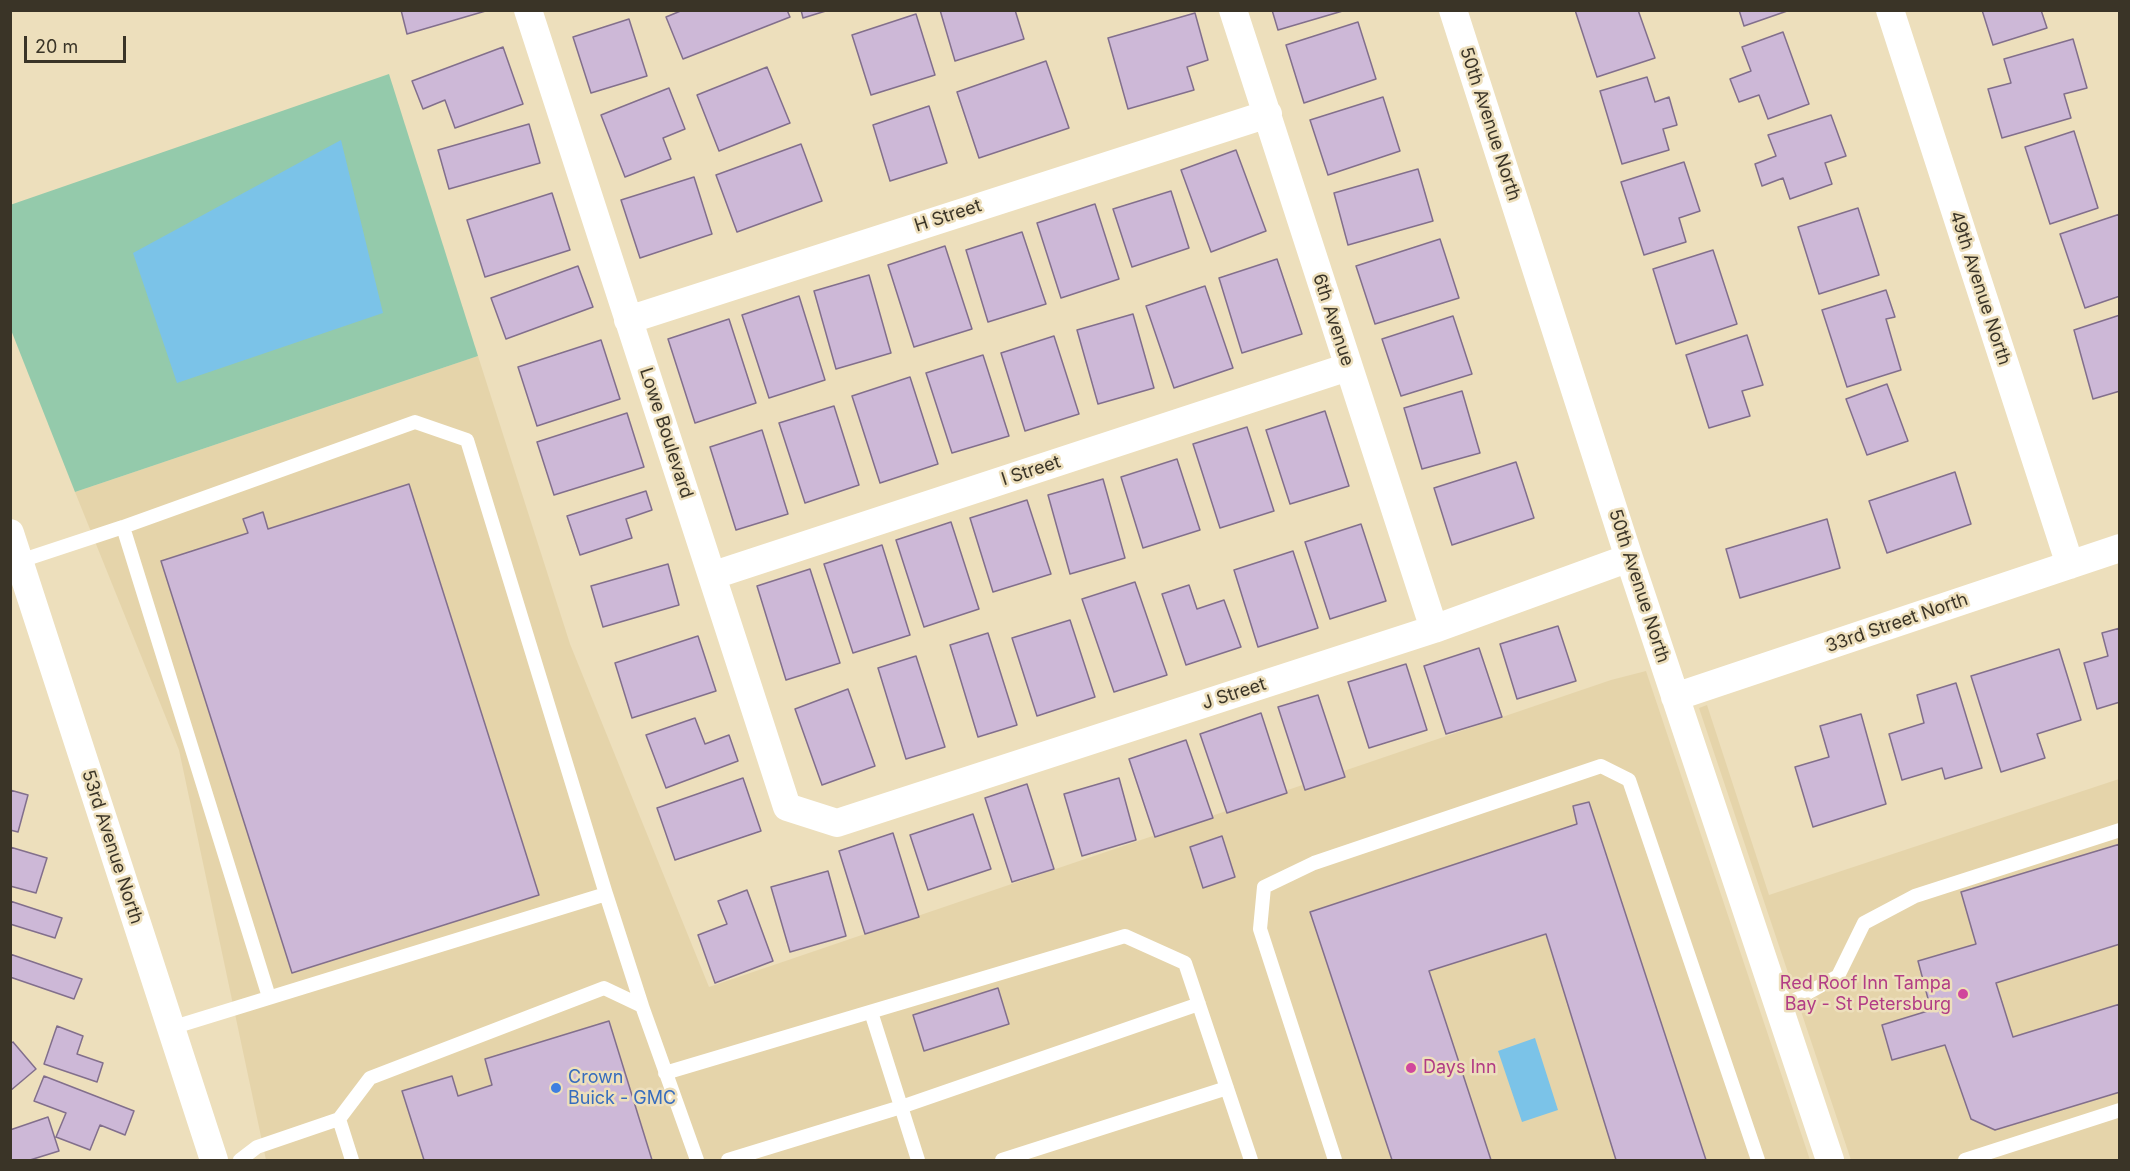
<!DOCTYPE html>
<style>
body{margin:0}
#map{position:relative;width:2130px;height:1171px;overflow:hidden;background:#eddfbc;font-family:Inter,sans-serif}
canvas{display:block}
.frame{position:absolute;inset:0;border:12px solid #3a3427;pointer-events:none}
.scale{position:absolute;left:24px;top:36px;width:102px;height:27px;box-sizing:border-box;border:3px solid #3a3427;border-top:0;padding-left:8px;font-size:18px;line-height:21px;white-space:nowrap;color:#3a3427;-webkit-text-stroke:4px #eddfbc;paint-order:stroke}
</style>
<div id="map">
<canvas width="2130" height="1171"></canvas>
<div class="frame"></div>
<div class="scale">20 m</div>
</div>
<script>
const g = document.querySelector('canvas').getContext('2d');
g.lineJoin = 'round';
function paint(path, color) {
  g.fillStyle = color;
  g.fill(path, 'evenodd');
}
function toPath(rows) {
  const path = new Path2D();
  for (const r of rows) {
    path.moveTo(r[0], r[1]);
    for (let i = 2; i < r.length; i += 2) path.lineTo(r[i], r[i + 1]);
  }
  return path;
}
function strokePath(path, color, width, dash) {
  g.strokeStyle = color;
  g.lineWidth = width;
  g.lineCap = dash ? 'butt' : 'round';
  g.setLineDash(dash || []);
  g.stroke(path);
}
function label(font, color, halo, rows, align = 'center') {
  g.font = font + ' Inter,sans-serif';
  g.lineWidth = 5;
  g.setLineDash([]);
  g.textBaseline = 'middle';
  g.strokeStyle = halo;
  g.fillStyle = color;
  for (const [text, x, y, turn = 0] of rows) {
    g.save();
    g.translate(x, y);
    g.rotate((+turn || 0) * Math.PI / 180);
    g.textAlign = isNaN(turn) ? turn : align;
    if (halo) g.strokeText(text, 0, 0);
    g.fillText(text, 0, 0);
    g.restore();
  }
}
paint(toPath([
 [478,356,570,644,709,987,1611,680,1646,671,1810,1160,266,1160,179,750,75,492],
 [1707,705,1769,895,2119,779,2119,1160,1851,1160,1699,708]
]), '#e5d4aa');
paint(toPath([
 [389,74,478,356,75,492,11,330,10,205]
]), '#94caab');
paint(toPath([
 [341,140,383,313,177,383,133,253],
 [1535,1038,1558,1110,1522,1122,1498,1051]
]), '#7bc3e8');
const building = toPath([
 [401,10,489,10,407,34,401,10],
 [683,10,787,10,790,17,683,59,666,17,683,10],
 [801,10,829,10,803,18,801,10],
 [940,10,1015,10,1024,39,955,61,940,10],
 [1272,10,1346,10,1278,30,1272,10],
 [1575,10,1638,10,1655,58,1597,77,1575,10],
 [1739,10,1790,10,1744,26,1739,10],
 [1982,10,2041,10,2047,28,1993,45,1982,10],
 [1195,13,1208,60,1187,67,1194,90,1128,109,1108,38,1195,13],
 [916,14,935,75,871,95,852,35,916,14],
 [629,19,647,76,591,93,573,37,629,19],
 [1358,22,1376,79,1304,103,1286,45,1358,22],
 [1783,32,1809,104,1768,119,1759,95,1739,102,1730,79,1751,71,1742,47,1783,32],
 [2073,39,2087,88,2064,94,2071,118,2002,138,1988,89,2011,83,2004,59,2073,39],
 [503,47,523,104,455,128,445,100,423,109,412,81,503,47],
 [1046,61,1069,128,979,158,957,92,1046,61],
 [767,67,790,123,719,151,697,95,767,67],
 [1647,77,1655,102,1669,97,1677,125,1663,129,1669,150,1622,164,1600,91,1647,77],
 [669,88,685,129,663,138,671,159,625,177,601,115,669,88],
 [1383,97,1400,151,1328,175,1310,120,1383,97],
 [929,106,947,163,890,181,873,125,929,106],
 [1831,115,1846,156,1825,163,1832,184,1790,199,1783,178,1762,186,1755,164,1776,156,1768,135,1831,115],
 [529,124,540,163,449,189,438,150,529,124],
 [2074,131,2098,208,2050,224,2025,147,2074,131],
 [801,144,822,201,737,232,716,175,801,144],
 [1236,150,1266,231,1211,252,1181,170,1236,150],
 [1684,162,1700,211,1679,218,1686,242,1644,255,1621,182,1684,162],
 [1418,169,1433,221,1348,245,1334,193,1418,169],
 [694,177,712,234,640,258,621,200,694,177],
 [1171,191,1189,248,1132,267,1113,209,1171,191],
 [552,193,570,250,485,277,467,220,552,193],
 [1095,204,1119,279,1061,298,1037,223,1095,204],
 [1858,208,1879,275,1819,294,1798,227,1858,208],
 [2120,214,2120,296,2085,308,2060,234,2120,214],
 [1022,232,1046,304,988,322,966,250,1022,232],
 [1440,239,1459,298,1375,324,1356,266,1440,239],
 [945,246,972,329,914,347,888,265,945,246],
 [1713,250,1737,324,1676,344,1653,269,1713,250],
 [1277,259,1302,334,1242,353,1219,278,1277,259],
 [578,266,593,307,506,339,491,298,578,266],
 [869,275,891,353,836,369,814,291,869,275],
 [1205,286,1233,368,1174,388,1146,306,1205,286],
 [1886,290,1895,317,1886,319,1901,370,1847,387,1822,310,1886,290],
 [799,296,825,380,769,398,742,315,799,296],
 [1133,314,1154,388,1098,404,1077,330,1133,314],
 [2120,315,2120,391,2093,399,2074,330,2120,315],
 [1453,316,1472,374,1401,396,1382,339,1453,316],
 [729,319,756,403,695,423,668,339,729,319],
 [1747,335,1763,385,1742,391,1750,416,1709,428,1686,355,1747,335],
 [1054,336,1079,414,1025,431,1001,353,1054,336],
 [601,340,620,399,537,426,518,367,601,340],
 [983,355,1009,436,952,453,926,373,983,355],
 [910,377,938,464,880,483,852,396,910,377],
 [1887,384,1908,441,1867,455,1846,399,1887,384],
 [1462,391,1480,453,1422,469,1404,408,1462,391],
 [834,406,859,485,805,503,779,423,834,406],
 [1325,411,1349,486,1290,504,1266,430,1325,411],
 [627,413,644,467,554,495,537,442,627,413],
 [1247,427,1274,511,1220,528,1193,444,1247,427],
 [762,430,788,514,736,530,710,447,762,430],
 [1177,459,1200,530,1143,548,1121,477,1177,459],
 [1516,462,1534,518,1452,545,1434,488,1516,462],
 [1955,472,1971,524,1887,553,1869,501,1955,472],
 [1103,479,1125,558,1070,574,1048,495,1103,479],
 [409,484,539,895,292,973,161,561,248,533,243,519,263,512,268,529,409,484],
 [646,491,652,510,626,519,632,538,580,555,567,516,646,491],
 [1027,500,1051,574,993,592,970,518,1027,500],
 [1827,519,1840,568,1740,598,1726,549,1827,519],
 [951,522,979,609,924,627,896,540,951,522],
 [1361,524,1386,601,1330,619,1305,542,1361,524],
 [882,545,910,635,853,653,824,564,882,545],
 [1293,551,1318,628,1258,647,1234,570,1293,551],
 [668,564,679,605,603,627,591,586,668,564],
 [810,569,840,663,786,680,757,586,810,569],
 [1135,582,1167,675,1114,692,1082,599,1135,582],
 [1189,585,1197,609,1224,600,1241,647,1186,665,1162,594,1189,585],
 [1070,620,1095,697,1037,716,1012,638,1070,620],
 [1558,626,1576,681,1517,699,1500,644,1558,626],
 [2120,628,2120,702,2097,709,2084,663,2108,656,2102,633,2120,628],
 [988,633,1017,725,978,737,950,645,988,633],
 [698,636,716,691,632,718,615,663,698,636],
 [1479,648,1502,717,1446,734,1424,666,1479,648],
 [2059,649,2081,720,2037,734,2045,758,2001,772,1971,676,2059,649],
 [916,656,945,747,906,759,878,668,916,656],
 [1406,664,1427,730,1369,748,1348,682,1406,664],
 [1956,683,1982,768,1945,779,1942,768,1902,780,1889,734,1924,723,1917,695,1956,683],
 [848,689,875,766,822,785,795,709,848,689],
 [1318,695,1345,777,1305,790,1278,707,1318,695],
 [1261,713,1287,793,1227,813,1200,734,1261,713],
 [1861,714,1886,804,1813,827,1795,767,1829,757,1820,726,1861,714],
 [695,718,705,744,729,735,738,761,666,788,646,735,695,718],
 [1186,740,1213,818,1155,837,1129,759,1186,740],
 [743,778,761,831,675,860,657,808,743,778],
 [1119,778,1136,840,1082,856,1064,794,1119,778],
 [1027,784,1054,869,1012,882,985,798,1027,784],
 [10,790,28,795,18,832,10,830,10,790],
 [1589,802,1706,1160,1616,1160,1546,934,1429,971,1491,1160,1392,1160,1310,912,1577,824,1573,806,1589,802],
 [973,814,991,869,928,890,910,835,973,814],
 [893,833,919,917,865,934,839,851,893,833],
 [1222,836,1235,877,1203,888,1190,847,1222,836],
 [2120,844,2120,944,1996,983,2013,1037,2120,1004,2120,1092,1995,1130,1971,1119,1945,1045,1892,1060,1882,1025,1931,1010,1918,961,1976,944,1961,892,2120,844],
 [10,847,47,858,36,893,10,886,10,847],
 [828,871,846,936,790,952,771,887,828,871],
 [747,890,773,961,715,983,698,935,727,924,718,901,747,890],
 [10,901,62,918,55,938,10,924,10,901],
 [10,954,82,979,74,999,10,977,10,954],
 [998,988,1009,1024,924,1051,913,1015,998,988],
 [609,1021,652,1160,424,1160,402,1091,452,1076,458,1096,492,1085,485,1059,609,1021],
 [57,1026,83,1036,77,1054,103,1063,97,1082,44,1064,57,1026],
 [13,1042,36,1069,10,1091,10,1044,13,1042],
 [44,1076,134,1111,125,1135,100,1125,90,1150,56,1137,66,1113,34,1101,44,1076],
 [48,1117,59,1151,30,1160,10,1160,10,1130,48,1117]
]);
paint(building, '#cdb8d7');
strokePath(building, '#826f8c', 1.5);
strokePath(toPath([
 [20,561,123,527],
 [269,997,123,527,415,422,467,440,606,894],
 [1779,1009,1838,976,1864,923,1915,896,2120,830],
 [871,1012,918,1160],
 [171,1028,606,894,642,1006],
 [665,1073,1125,936,1185,963,1251,1160],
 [240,1160,257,1147,339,1119],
 [352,1160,339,1119,370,1078,604,988,642,1006,697,1160],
 [728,1160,901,1107,1199,1004],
 [1002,1160,1227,1088],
 [1335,1160,1260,929,1264,887,1314,863,1601,766,1629,780,1758,1160],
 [1965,1160,2120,1110]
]), '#fff', 14);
strokePath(toPath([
 [528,10,787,807,837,823,1434,629,1629,558],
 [1233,10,1434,629],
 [1453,10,1629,558,1830,1160],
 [1890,10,2070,565],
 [628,320,1268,114],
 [10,533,214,1160],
 [714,575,1348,367],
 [1675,697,2120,548]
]), '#fff', 28);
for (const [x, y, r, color] of [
 [1963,994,6,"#d1479c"],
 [1411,1068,6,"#d1479c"],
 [556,1088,6,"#3f7fe0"]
]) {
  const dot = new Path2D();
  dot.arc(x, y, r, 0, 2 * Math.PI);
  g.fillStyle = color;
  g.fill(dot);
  strokePath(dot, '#eddfbc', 2);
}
label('18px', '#3a3427', '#eddfbc', [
 ["50th Avenue North",1490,124,72],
 ["H Street",948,216,-18],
 ["49th Avenue North",1980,288,72],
 ["6th Avenue",1333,320,72],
 ["Lowe Boulevard",666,433,72],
 ["I Street",1031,471,-18],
 ["50th Avenue North",1639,586,72],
 ["33rd Street North",1897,623,-19],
 ["J Street",1234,694,-18],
 ["53rd Avenue North",112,847,72]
]);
label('18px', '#b23c85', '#eddfbc', [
 ["Red Roof Inn Tampa",1951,984],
 ["Bay - St Petersburg",1951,1005],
 ["Days Inn",1423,1068,"left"]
], 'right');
label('18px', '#366cbe', '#eddfbc', [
 ["Crown",568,1078],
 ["Buick - GMC",568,1099]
], 'left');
</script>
